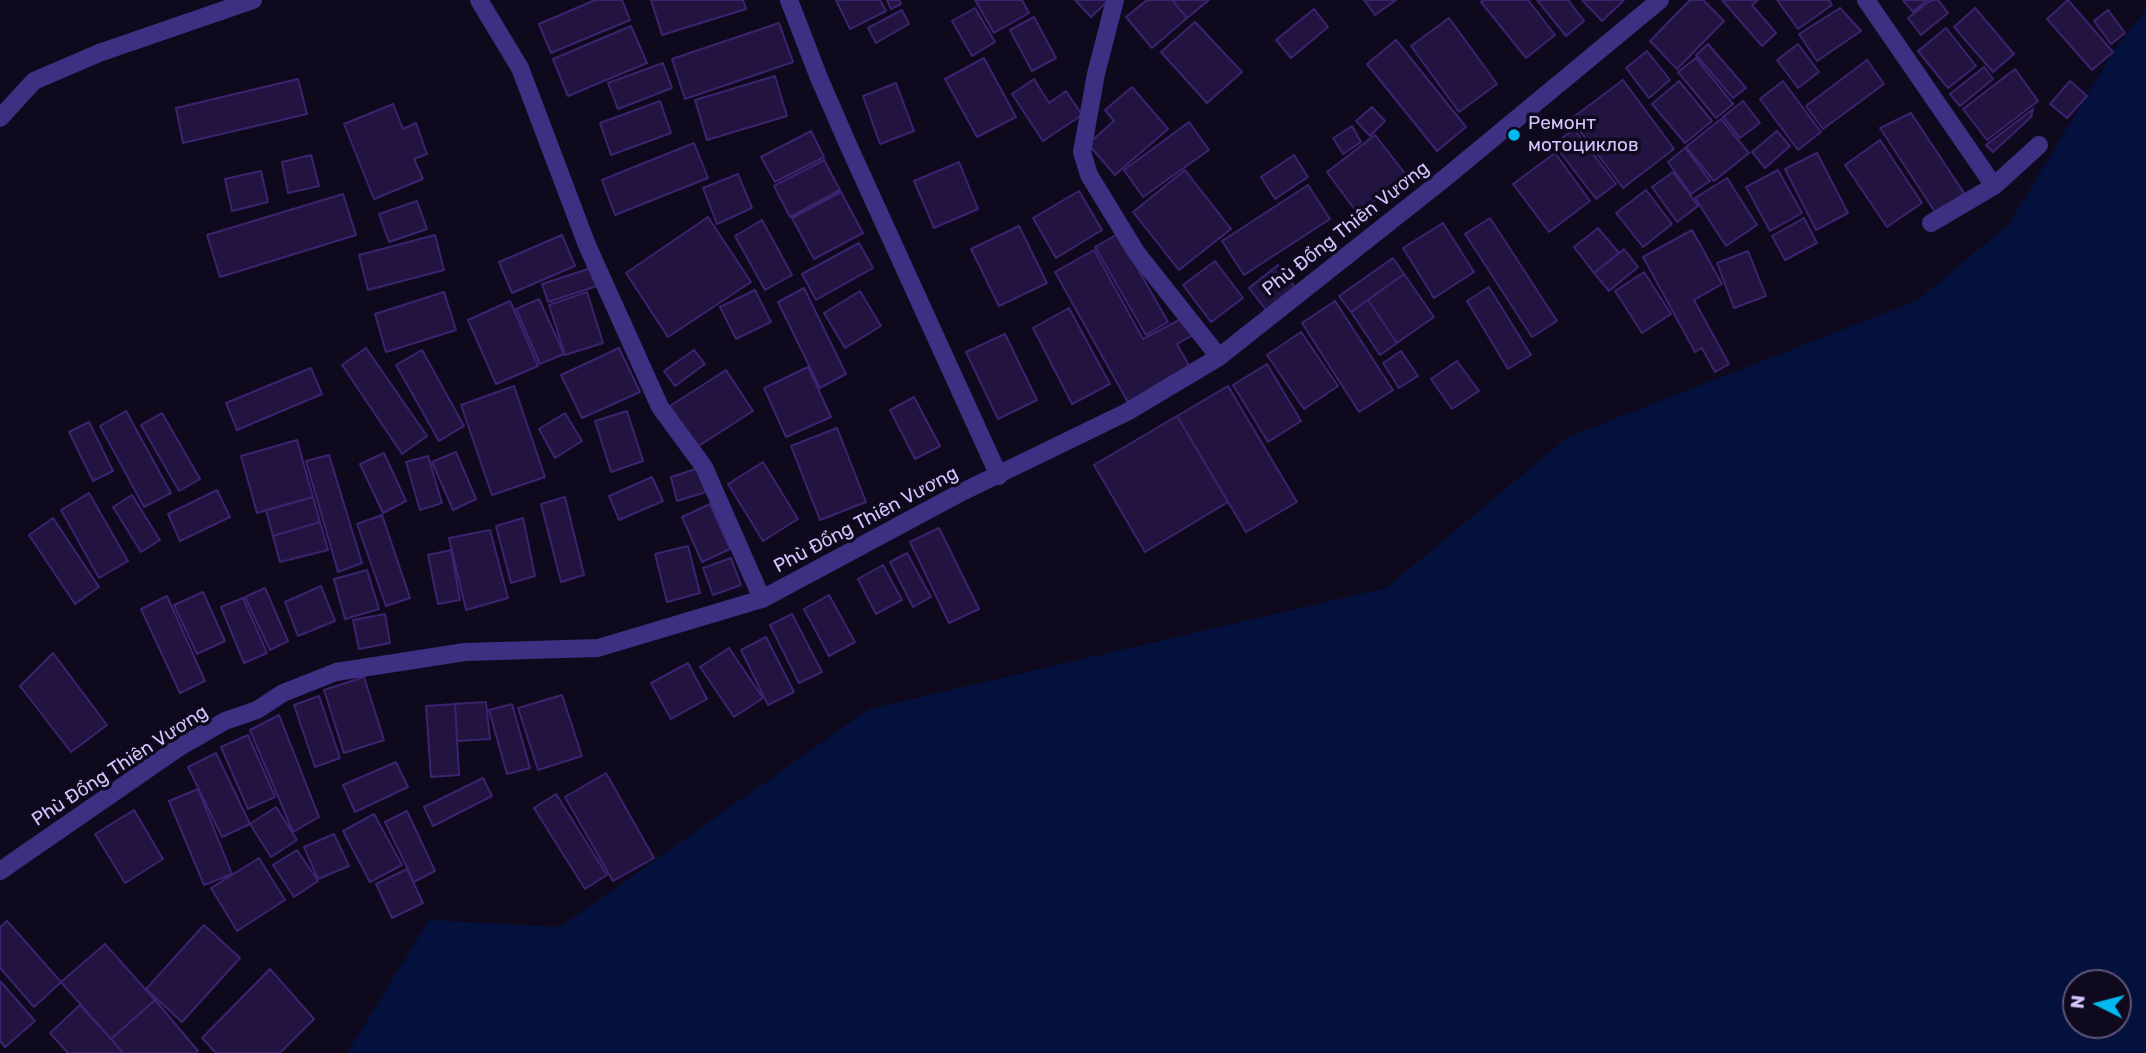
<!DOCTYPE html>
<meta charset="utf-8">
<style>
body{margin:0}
#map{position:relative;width:2146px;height:1053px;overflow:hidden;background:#0f091d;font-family:Rubik,sans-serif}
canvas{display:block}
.north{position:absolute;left:2062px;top:969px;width:70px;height:70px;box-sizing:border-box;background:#0f091d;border:2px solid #5e5477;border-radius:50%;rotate:276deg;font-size:19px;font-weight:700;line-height:28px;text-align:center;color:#d4c5ff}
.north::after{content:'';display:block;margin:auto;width:24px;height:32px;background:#00b9f0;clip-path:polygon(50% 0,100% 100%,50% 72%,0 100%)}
</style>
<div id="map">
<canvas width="2146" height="1053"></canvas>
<div class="north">N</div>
</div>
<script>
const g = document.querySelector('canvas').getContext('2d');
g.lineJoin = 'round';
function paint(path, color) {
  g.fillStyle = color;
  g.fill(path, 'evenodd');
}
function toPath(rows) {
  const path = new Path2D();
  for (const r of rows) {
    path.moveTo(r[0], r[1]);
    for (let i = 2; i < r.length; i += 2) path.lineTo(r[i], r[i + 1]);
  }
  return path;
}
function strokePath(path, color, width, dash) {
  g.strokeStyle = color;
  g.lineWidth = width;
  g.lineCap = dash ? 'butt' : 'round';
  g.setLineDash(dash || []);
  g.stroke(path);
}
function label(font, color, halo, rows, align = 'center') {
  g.font = font + ' Rubik,sans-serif';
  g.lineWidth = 7;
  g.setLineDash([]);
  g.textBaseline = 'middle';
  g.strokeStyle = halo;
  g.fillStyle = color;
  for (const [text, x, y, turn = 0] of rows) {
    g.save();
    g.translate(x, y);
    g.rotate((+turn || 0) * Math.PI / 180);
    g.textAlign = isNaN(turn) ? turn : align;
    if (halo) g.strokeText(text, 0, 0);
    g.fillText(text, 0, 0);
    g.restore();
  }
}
paint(toPath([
 [2146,9,2146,1053,347,1053,429,920,560,927,869,709,1386,588,1568,437,1918,300,2009,224,2113,52],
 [2076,983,2118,983,2118,1025,2076,1025]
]), '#04113c');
const building = toPath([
 [595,0,622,0,630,20,551,53,539,24,595,0],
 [651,0,743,0,746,9,662,35,651,0],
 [836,0,880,0,886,11,850,29,836,0],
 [887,0,899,0,901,4,891,9,887,0],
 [975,0,1022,0,1029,13,994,33,975,0],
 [1075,0,1109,0,1091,17,1075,0],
 [1147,0,1172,0,1187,18,1152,48,1126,17,1147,0],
 [1172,0,1209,0,1187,18,1172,0],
 [1364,0,1396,0,1375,15,1364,0],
 [1483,0,1528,0,1555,35,1526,58,1481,2,1483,0],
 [1537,0,1568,0,1584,21,1566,36,1537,0],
 [1582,0,1624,0,1602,21,1582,0],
 [1690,0,1703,0,1724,21,1677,69,1650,41,1690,0],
 [1722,0,1758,0,1752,5,1776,33,1762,46,1722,0],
 [1777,0,1829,0,1832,5,1798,29,1777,0],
 [1903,0,1927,0,1913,12,1903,0],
 [1931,0,1938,0,1948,13,1921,35,1908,18,1931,0],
 [2068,0,2113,52,2092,70,2047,19,2068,0],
 [975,8,995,42,972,56,952,21,975,8],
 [1840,8,1861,31,1817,61,1799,34,1840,8],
 [1975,8,2014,54,1993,72,1954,27,1975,8],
 [1314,9,1328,27,1291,58,1276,40,1314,9],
 [902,10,909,24,876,43,868,28,902,10],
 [2108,10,2125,33,2111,44,2094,21,2108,10],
 [1034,17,1056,58,1032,71,1010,30,1034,17],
 [1449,18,1497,84,1459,112,1411,46,1449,18],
 [1195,22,1242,72,1207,103,1161,52,1195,22],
 [779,23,793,62,685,99,672,59,779,23],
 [631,26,647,63,568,96,553,59,631,26],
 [1946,28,1976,66,1948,88,1918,51,1946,28],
 [1396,40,1466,127,1437,151,1367,64,1396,40],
 [1708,44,1746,88,1733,98,1696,55,1708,44],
 [1798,44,1819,72,1798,88,1777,60,1798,44],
 [1647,51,1670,80,1649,98,1626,68,1647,51],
 [984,58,1016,117,977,137,945,79,984,58],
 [1696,58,1733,104,1716,118,1678,72,1696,58],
 [1867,60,1884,84,1823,129,1806,106,1867,60],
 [663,63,672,88,618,109,608,83,663,63],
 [1984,67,1993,79,1960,106,1950,94,1984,67],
 [2015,69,2038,101,1987,140,1963,109,2015,69],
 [775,76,787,116,707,140,695,100,775,76],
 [298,79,307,114,183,143,176,108,298,79],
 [1034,79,1049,103,1066,91,1082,115,1043,141,1012,94,1034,79],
 [1623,80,1674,149,1623,188,1571,119,1623,80],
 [1679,81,1712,121,1685,143,1652,104,1679,81],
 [1783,81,1821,132,1798,150,1760,99,1783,81],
 [2070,81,2087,96,2067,118,2050,104,2070,81],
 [896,83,914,131,880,144,863,96,896,83],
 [1132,87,1168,129,1115,175,1088,144,1114,121,1105,110,1132,87],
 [660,101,671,133,611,155,600,123,660,101],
 [1743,101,1760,123,1740,138,1723,117,1743,101],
 [393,104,403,129,416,123,427,154,414,159,423,179,374,199,344,124,393,104],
 [1372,107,1385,121,1370,136,1356,121,1372,107],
 [2033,109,2031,117,1993,152,1986,145,2033,109],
 [1911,113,1964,193,1937,215,1880,128,1911,113],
 [1721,119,1749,153,1714,181,1686,147,1721,119],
 [1189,122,1209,150,1143,197,1124,170,1189,122],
 [1352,126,1361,142,1343,154,1333,138,1352,126],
 [1574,129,1616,184,1596,199,1554,144,1574,129],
 [811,131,824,157,775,182,761,157,811,131],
 [1777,131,1790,146,1765,168,1752,152,1777,131],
 [1375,135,1407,176,1358,214,1327,172,1375,135],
 [1880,140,1922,203,1887,227,1845,165,1880,140],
 [694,143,708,178,615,215,602,180,694,143],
 [1685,148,1710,181,1691,194,1668,162,1685,148],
 [1555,153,1590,201,1549,232,1513,184,1555,153],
 [1817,153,1848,213,1816,230,1785,169,1817,153],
 [311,155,319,186,288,193,282,162,311,155],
 [1294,155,1308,177,1275,199,1261,177,1294,155],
 [824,160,840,190,790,217,774,186,824,160],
 [959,162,978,209,934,228,914,181,959,162],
 [1185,170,1231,229,1179,270,1133,212,1185,170],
 [1778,170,1802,213,1770,231,1746,187,1778,170],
 [261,171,268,202,232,211,225,179,261,171],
 [1673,172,1698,206,1677,222,1652,187,1673,172],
 [738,174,752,208,717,224,703,188,738,174],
 [1727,178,1757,225,1726,246,1695,198,1727,178],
 [1308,185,1330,219,1244,275,1222,241,1308,185],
 [1646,190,1672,224,1643,247,1616,213,1646,190],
 [1079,191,1102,230,1056,258,1033,218,1079,191],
 [841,192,863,233,814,259,792,218,841,192],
 [343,194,356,235,220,277,207,235,343,194],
 [417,201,427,229,389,242,379,214,417,201],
 [708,217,751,282,668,337,626,273,708,217],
 [1490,218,1557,321,1532,337,1465,234,1490,218],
 [1804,218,1817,243,1785,260,1772,236,1804,218],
 [762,220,792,275,765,290,735,236,762,220],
 [1443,223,1474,272,1434,298,1403,248,1443,223],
 [1019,226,1047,283,999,306,971,249,1019,226],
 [1598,228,1619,253,1594,273,1574,247,1598,228],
 [1692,230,1722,284,1694,300,1729,364,1715,372,1702,348,1695,352,1643,257,1692,230],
 [1118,234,1168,322,1146,335,1095,247,1118,234],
 [435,235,444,270,368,290,359,255,435,235],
 [562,235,575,266,512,293,499,262,562,235],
 [859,243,873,268,816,300,802,274,859,243],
 [1624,249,1638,267,1609,291,1594,273,1624,249],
 [1094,250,1143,339,1183,318,1193,335,1177,344,1191,369,1129,404,1055,272,1094,250],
 [1748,251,1766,296,1734,308,1717,263,1748,251],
 [1393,258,1404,274,1351,312,1339,296,1393,258],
 [1215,261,1243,298,1211,322,1183,285,1215,261],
 [1278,265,1295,287,1266,310,1249,288,1278,265],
 [594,267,600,285,548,302,542,284,594,267],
 [1644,272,1671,314,1642,333,1615,291,1644,272],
 [1404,274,1434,317,1397,343,1368,300,1404,274],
 [1489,287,1531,355,1508,369,1467,301,1489,287],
 [804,288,846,374,820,388,778,302,804,288],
 [755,290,771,322,736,339,720,307,755,290],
 [860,291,881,326,845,348,824,313,860,291],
 [444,292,456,330,386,352,375,314,444,292],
 [587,292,603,343,565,355,549,305,587,292],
 [539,299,564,354,540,364,516,309,539,299],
 [1368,300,1397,343,1380,355,1351,312,1368,300],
 [510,301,538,366,496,384,468,320,510,301],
 [1335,301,1393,390,1359,412,1302,323,1335,301],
 [1069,308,1110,384,1072,404,1033,328,1069,308],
 [1301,332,1338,386,1304,409,1267,355,1301,332],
 [1005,334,1037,400,998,419,966,352,1005,334],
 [366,348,427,436,402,454,342,365,366,348],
 [619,348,640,392,582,418,561,375,619,348],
 [422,350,464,426,439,441,396,365,422,350],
 [694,350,705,364,675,386,664,371,694,350],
 [1401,351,1418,376,1399,388,1383,363,1401,351],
 [1457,361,1479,391,1452,409,1431,379,1457,361],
 [1267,364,1301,421,1268,442,1233,385,1267,364],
 [808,367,831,417,786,437,764,388,808,367],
 [311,368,322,394,237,430,226,403,311,368],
 [726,370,753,411,697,447,670,406,726,370],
 [514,386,545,477,492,495,461,405,514,386],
 [1228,386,1297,502,1246,532,1177,416,1228,386],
 [914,397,940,446,915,459,890,410,914,397],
 [126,411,171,493,144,507,100,426,126,411],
 [627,411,643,461,611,472,595,421,627,411],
 [162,413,200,479,179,491,141,425,162,413],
 [565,413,582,441,555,458,539,429,565,413],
 [1177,416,1228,502,1145,552,1094,465,1177,416],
 [89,422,113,471,93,481,69,432,89,422],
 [837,428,866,502,820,520,791,446,837,428],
 [297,440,313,497,257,513,241,456,297,440],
 [456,452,476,499,453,510,432,462,456,452],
 [384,453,406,501,383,513,360,464,384,453],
 [329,455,362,563,338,572,306,461,329,455],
 [428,456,442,503,420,510,406,462,428,456],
 [763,462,798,519,763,541,728,484,763,462],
 [699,468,706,492,677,501,671,477,699,468],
 [652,477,663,501,619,520,609,496,652,477],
 [217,490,230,517,180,541,168,514,217,490],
 [89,493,128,561,99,578,61,510,89,493],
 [132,495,160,540,141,552,113,507,132,495],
 [313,497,320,522,273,536,266,510,313,497],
 [565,497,584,575,561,582,541,504,565,497],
 [710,504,730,549,702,562,682,517,710,504],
 [382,515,410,598,386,606,357,524,382,515],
 [53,518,99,587,75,604,29,535,53,518],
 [523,518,535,576,511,583,496,526,523,518],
 [320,522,328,550,280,562,273,536,320,522],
 [939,528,979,609,949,623,910,542,939,528],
 [490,530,508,598,466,610,449,538,490,530],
 [688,546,700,593,667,602,655,554,688,546],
 [451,550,460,600,438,604,428,555,451,550],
 [907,553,931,597,913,607,890,562,907,553],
 [731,558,741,585,713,595,703,568,731,558],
 [883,565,902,600,876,614,858,579,883,565],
 [367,570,379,609,345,619,334,579,367,570],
 [321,586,335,621,298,636,285,602,321,586],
 [265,588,288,641,270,650,245,597,265,588],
 [203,592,225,641,197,654,174,605,203,592],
 [829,595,855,642,829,656,804,609,829,595],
 [167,596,205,681,180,693,141,609,167,596],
 [243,598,267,653,244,663,221,607,243,598],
 [385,614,390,643,359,649,353,620,385,614],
 [792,614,822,672,799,683,770,625,792,614],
 [766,637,794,692,768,705,741,650,766,637],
 [729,648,763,698,734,717,700,667,729,648],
 [53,653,107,725,71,752,20,686,53,653],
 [688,663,707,699,671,719,651,683,688,663],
 [364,677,384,740,344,753,324,690,364,677],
 [562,695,582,756,538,770,518,708,562,695],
 [319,696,340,758,315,767,294,705,319,696],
 [486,702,490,739,457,741,455,704,486,702],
 [455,704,459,775,431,777,426,706,455,704],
 [512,704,530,768,507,774,489,710,512,704],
 [279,715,319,817,293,832,250,730,279,715],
 [248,735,275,797,248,809,221,747,248,735],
 [216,753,250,824,222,837,188,767,216,753],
 [396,762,408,787,355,812,343,785,396,762],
 [606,773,654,858,613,881,565,797,606,773],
 [483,778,492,796,433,826,424,807,483,778],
 [198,789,232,874,204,885,169,801,198,789],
 [556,794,607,875,585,889,534,808,556,794],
 [276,807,297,840,271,857,250,824,276,807],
 [134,810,163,859,125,883,95,834,134,810],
 [407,811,435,871,414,882,385,822,407,811],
 [374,814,402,865,370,882,343,831,374,814],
 [334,834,349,866,318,879,304,847,334,834],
 [297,850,318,881,294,897,273,865,297,850],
 [259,858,285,900,237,931,211,888,259,858],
 [407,869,423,903,392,918,376,884,407,869],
 [7,921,61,982,34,1007,0,968,0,927,7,921],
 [204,925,240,958,182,1022,146,989,204,925],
 [105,944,155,1000,111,1039,61,982,105,944],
 [270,969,314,1019,280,1053,216,1053,202,1038,270,969],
 [0,981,35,1021,5,1047,0,1041,0,981],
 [155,1000,198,1051,196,1053,123,1053,111,1039,155,1000],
 [80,1005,111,1039,123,1053,68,1053,50,1033,80,1005]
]);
paint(building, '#221340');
strokePath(building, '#3c236f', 2);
strokePath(toPath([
 [479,0,520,68,587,245,660,407,704,467,762,599],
 [789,0,819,78,850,149,999,476],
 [1115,0,1096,74,1082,152,1089,175,1136,252,1219,357],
 [1866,0,1994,186],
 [0,118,34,81,99,53,253,0],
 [1931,223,1994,186,2039,145],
 [0,871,178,748,225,721,257,710,283,693,336,672,465,652,598,648,762,599,958,494,1127,412,1219,357,1445,178,1660,0]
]), '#3d2f82', 18);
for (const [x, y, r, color] of [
 [1514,135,7,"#00b9f0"]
]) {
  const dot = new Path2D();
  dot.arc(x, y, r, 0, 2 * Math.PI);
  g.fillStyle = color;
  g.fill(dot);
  strokePath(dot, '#0f091d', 2.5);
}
label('19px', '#d4c5ff', '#0f091d', [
 ["Ремонт",1528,124],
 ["мотоциклов",1528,146]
], 'left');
label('19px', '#d4c5ff', '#0f091d', [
 ["Phù Đổng Thiên Vương",1346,229,-38],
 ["Phù Đổng Thiên Vương",866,520,-28],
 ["Phù Đổng Thiên Vương",120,766,-33]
]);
</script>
